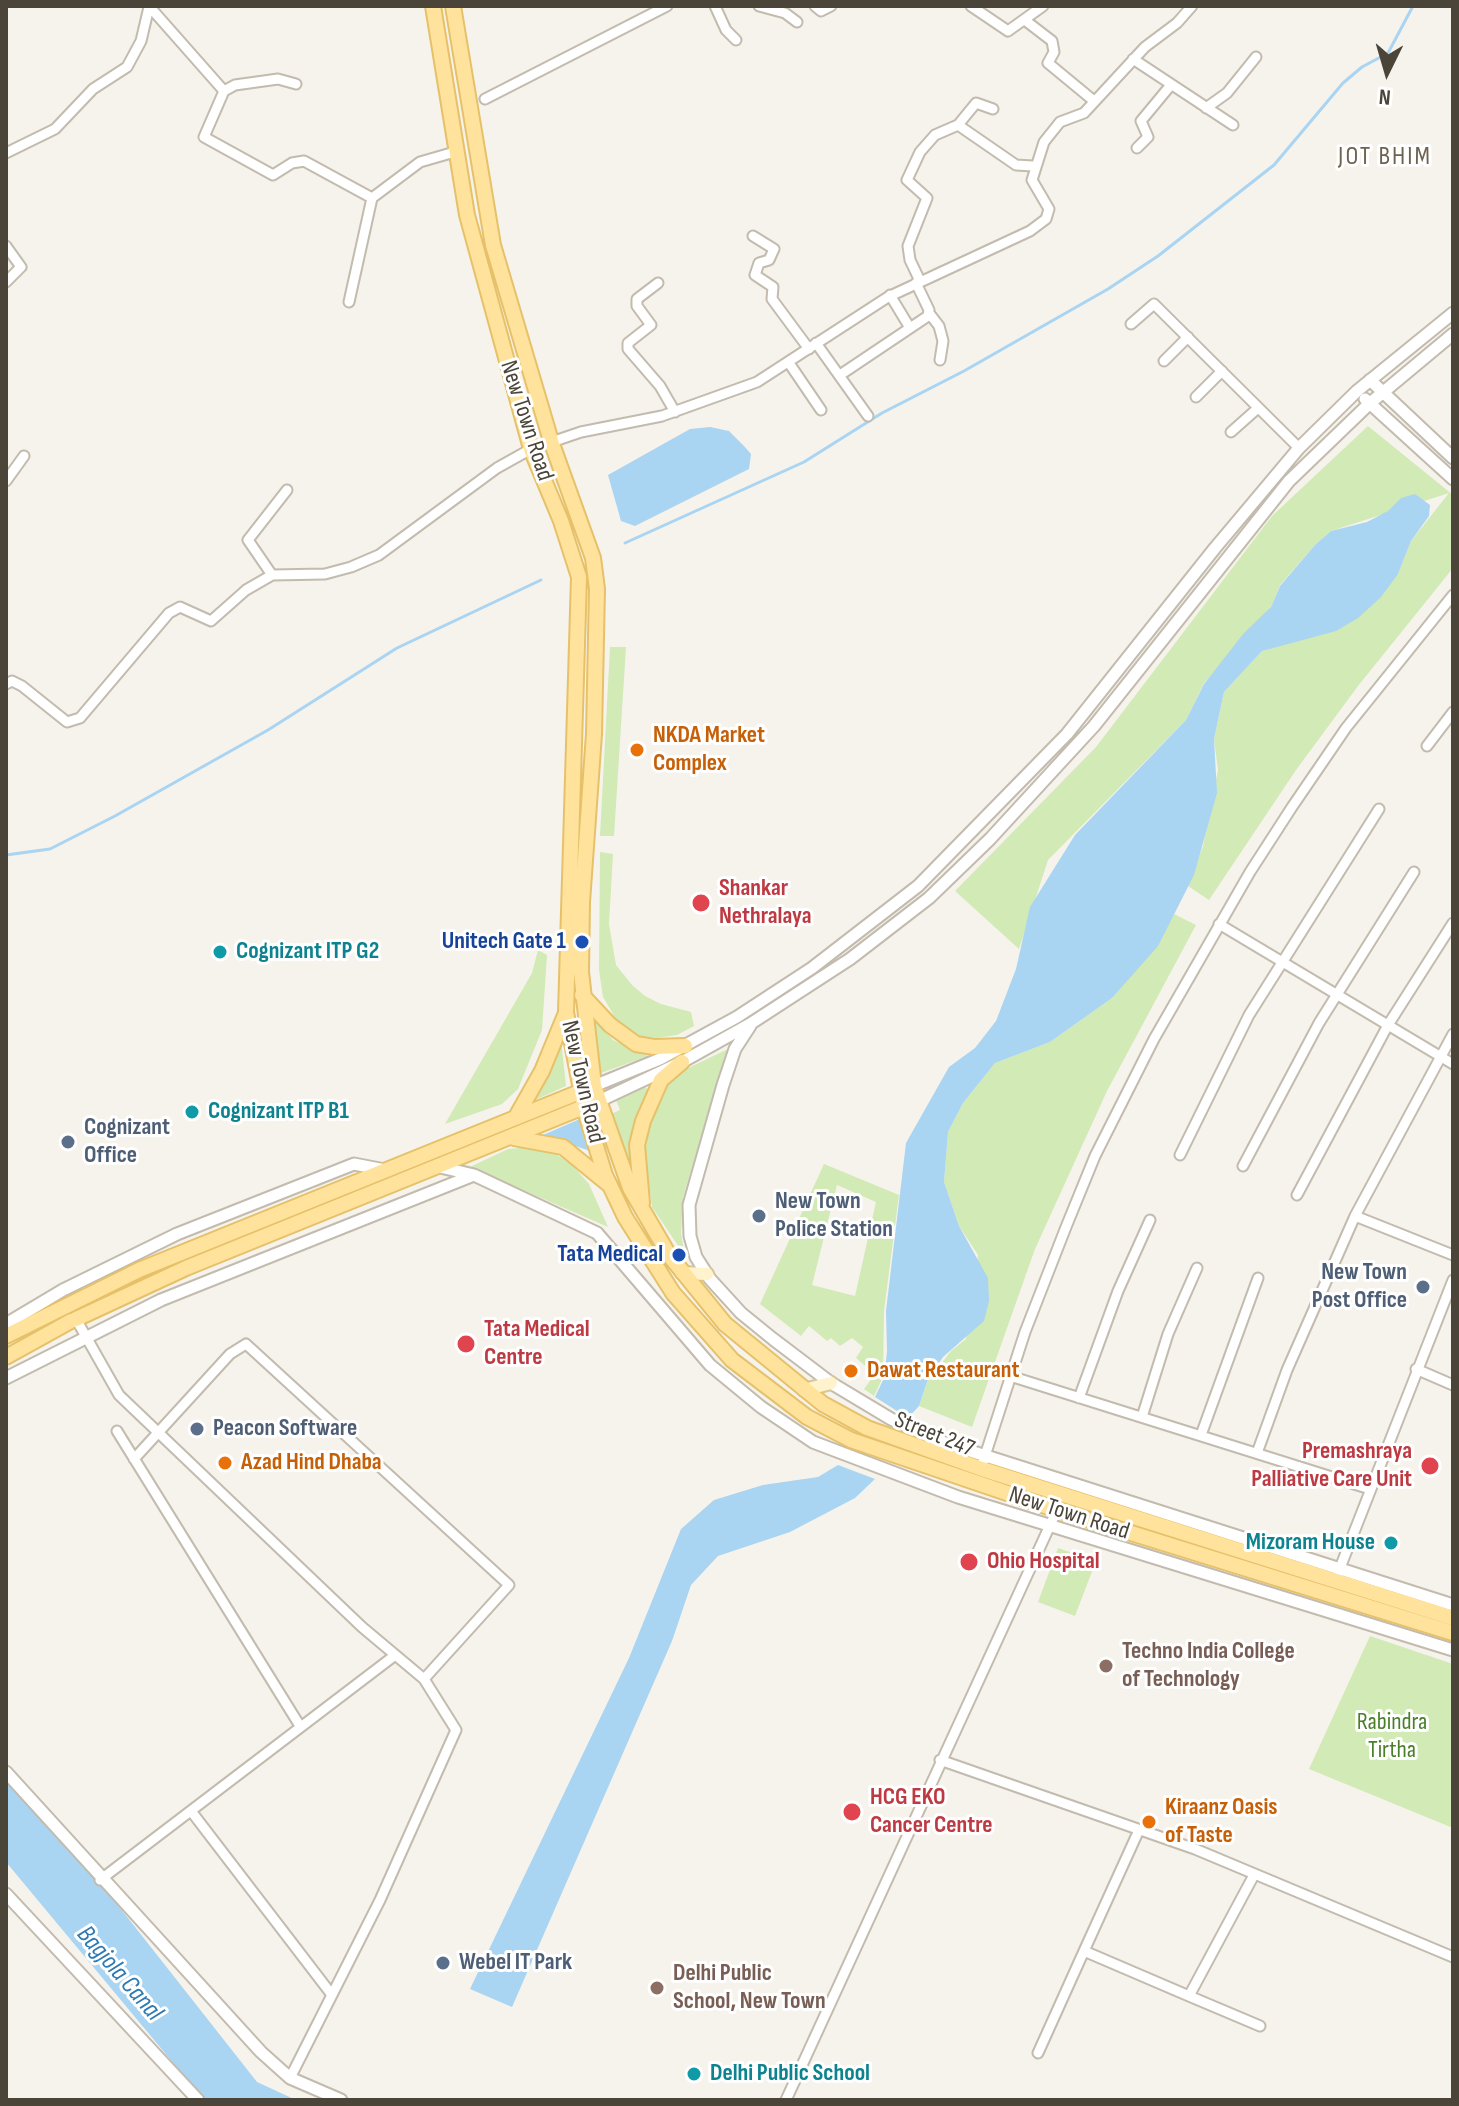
<!DOCTYPE html>
<style>
body{margin:0}
#map{position:relative;width:1459px;height:2106px;overflow:hidden;background:#f6f3ec;font-family:"Sofia Sans Condensed",sans-serif}
canvas{display:block}
.frame{position:absolute;inset:0;border:8px solid #4b4439;pointer-events:none}
.north{position:absolute;left:1347px;top:32px;width:80px;height:80px;-webkit-text-stroke:6px #fff;paint-order:stroke;rotate:185deg;font-size:22px;font-weight:700;line-height:32px;text-align:center;color:#4b4439}
.north::after{content:'';display:block;margin:auto;width:28px;height:36px;background:#4b4439;clip-path:polygon(50% 0,100% 100%,50% 72%,0 100%)}
</style>
<div id="map">
<canvas width="1459" height="2106"></canvas>
<div class="frame"></div>
<div class="north">N</div>
</div>
<script>
const g = document.querySelector('canvas').getContext('2d');
g.lineJoin = 'round';
function paint(path, color) {
  g.fillStyle = color;
  g.fill(path, 'evenodd');
}
function toPath(rows) {
  const path = new Path2D();
  for (const r of rows) {
    path.moveTo(r[0], r[1]);
    for (let i = 2; i < r.length; i += 2) path.lineTo(r[i], r[i + 1]);
  }
  return path;
}
function strokePath(path, color, width, dash) {
  g.strokeStyle = color;
  g.lineWidth = width;
  g.lineCap = dash ? 'butt' : 'round';
  g.setLineDash(dash || []);
  g.stroke(path);
}
function label(font, color, halo, rows, align = 'center') {
  g.font = font + ' "Sofia Sans Condensed",sans-serif';
  g.lineWidth = 6;
  g.setLineDash([]);
  g.textBaseline = 'middle';
  g.strokeStyle = halo;
  g.fillStyle = color;
  for (const [text, x, y, turn = 0] of rows) {
    g.save();
    g.translate(x, y);
    g.rotate((+turn || 0) * Math.PI / 180);
    g.textAlign = isNaN(turn) ? turn : align;
    if (halo) g.strokeText(text, 0, 0);
    g.fillText(text, 0, 0);
    g.restore();
  }
}
paint(toPath([
 [1368,426,1453,495,1453,568,1358,686,1296,770,1209,900,1188,886,1203,846,1218,770,1214,739,1224,692,1262,651,1298,639,1398,574,1411,541,1449,493,1331,531,1315,545,1280,585,1271,607,1204,683,1186,720,1048,860,1019,949,955,891,1096,747,1272,516],
 [610,647,626,647,614,836,600,836],
 [600,852,613,854,609,924,616,965,632,985,645,996,661,1004,691,1012,694,1026,677,1035,657,1038,639,1036,616,1019,603,997,599,970],
 [1174,914,1196,925,1107,1091,1035,1249,972,1427,919,1406,927,1382,951,1351,966,1339,978,1255,959,1226,944,1182,948,1132,963,1103,995,1063,1050,1042,1112,998],
 [538,950,547,955,542,1030,518,1089,502,1104,445,1124,532,973],
 [592,1016,613,1040,648,1056,601,1073],
 [561,1039,566,1086,526,1104],
 [728,1049,683,1197,681,1233,685,1256,652,1207,645,1154,647,1127,668,1083,682,1071],
 [645,1087,650,1091,634,1126,631,1165,611,1114,620,1110,616,1100],
 [531,1147,556,1154,573,1166,589,1184,608,1227,470,1167,508,1149],
 [824,1164,899,1195,884,1311,883,1377,874,1396,864,1389,875,1374,856,1358,863,1347,852,1338,840,1346,831,1338,827,1341,809,1326,801,1336,760,1304],
 [837,1185,876,1202,855,1296,812,1285],
 [1058,1548,1096,1561,1075,1616,1038,1602],
 [1370,1636,1453,1664,1453,1828,1309,1769]
]), '#d2eab5');
paint(toPath([
 [710,427,729,431,744,446,751,454,749,469,635,526,621,521,608,475,690,429],
 [1415,494,1430,505,1429,516,1411,541,1398,574,1381,597,1358,618,1336,631,1262,651,1224,692,1214,739,1217,793,1194,875,1158,946,1112,998,1050,1042,995,1063,963,1103,948,1132,944,1182,959,1226,988,1278,989,1301,984,1321,943,1357,927,1382,919,1406,908,1418,875,1397,884,1378,887,1352,886,1311,906,1143,949,1067,975,1048,996,1021,1016,969,1030,907,1075,835,1186,720,1204,684,1244,633,1271,607,1280,586,1315,545,1331,531,1367,522,1388,511,1401,498],
 [580,1119,593,1152,543,1135],
 [838,1465,875,1479,855,1498,790,1532,718,1556,691,1585,672,1641,512,2007,470,1989,629,1658,681,1529,714,1500,763,1485,818,1477],
 [6,1763,257,2082,296,2100,204,2100,6,1862]
]), '#a9d4f2');
strokePath(toPath([
 [625,543,804,462,882,413,964,371,1108,289,1158,256,1274,165,1343,83,1362,67,1388,53,1413,6],
 [6,855,50,849,115,816,268,730,397,648,541,580]
]), '#a9d4f2', 3);
const minor = toPath([
 [149,6,224,91,204,137,273,175,292,163,304,161,372,198,420,162,458,151],
 [715,6,726,30,736,40],
 [759,6,785,13,797,22],
 [815,6,821,11,831,6],
 [971,6,1008,31,1043,6],
 [1026,21,1052,41,1054,52,1048,63,1094,101],
 [1133,59,1233,125],
 [224,91,235,85,278,79,296,84],
 [485,99,667,6],
 [1206,108,1227,93,1256,57],
 [993,109,976,103,958,125,1016,165,1033,166],
 [1137,148,1148,137,1141,121,1170,86],
 [6,153,55,129,93,89,127,67,141,41,149,7],
 [753,236,774,249,769,260,759,263,755,275,773,287,772,299,809,349],
 [6,246,21,267,6,282],
 [920,281,910,260,908,246,927,198,907,180,920,152,935,135,958,125],
 [658,283,637,299,637,306,651,325,628,343,628,349,660,386,675,412],
 [890,295,910,328],
 [349,302,372,198],
 [929,313,939,326,943,341,940,360],
 [1131,324,1154,304,1299,448],
 [816,343,868,416],
 [1164,361,1188,337],
 [789,363,821,410],
 [840,375,928,316,929,310,916,283],
 [1196,397,1222,371],
 [1231,432,1258,408],
 [6,481,24,456],
 [272,575,248,540,287,490],
 [6,684,12,681,22,686,67,722,80,718,169,613,180,607,211,621,246,590,272,575,325,574,351,567,379,555,497,468,531,449,581,432,662,416,757,382,888,297,1030,231,1046,219,1049,209,1032,180,1044,142,1060,122,1084,113,1145,47,1177,23,1192,6],
 [1427,746,1453,712],
 [1219,924,1453,1064],
 [1180,1155,1249,1015,1379,809],
 [1243,1166,1319,1023,1414,872],
 [1297,1195,1388,1025,1453,923],
 [1355,1216,1453,1255],
 [76,1319,119,1395,362,1627,424,1679,456,1730,380,1900,290,2078],
 [1416,1369,1453,1385],
 [1010,1376,1370,1489],
 [1079,1398,1118,1291,1150,1220],
 [1142,1417,1168,1334,1197,1268],
 [117,1431,300,1726],
 [1201,1435,1258,1278],
 [1257,1453,1287,1370,1355,1216,1453,1034],
 [134,1459,230,1354,246,1344,509,1585,424,1679],
 [983,1462,1025,1332,1066,1227,1095,1156,1154,1039,1250,872,1292,807,1346,728,1453,595],
 [1338,1573,1453,1280],
 [940,1760,1195,1849,1453,1957],
 [191,1811,332,1995],
 [1139,1830,1084,1951,1189,1996,1254,1875],
 [100,1880,394,1656],
 [1189,1996,1260,2026],
 [1038,2053,1084,1951],
 [786,2100,1057,1510]
]);
const tertiary = toPath([
 [1370,380,1453,458],
 [1365,399,1453,479],
 [750,1026,735,1049,723,1085,689,1205,690,1236,696,1257,710,1279,741,1313,773,1339,831,1383,891,1419,939,1441,1453,1605],
 [594,1086,660,1059,737,1017,812,968,918,886,1067,734,1215,548,1299,448,1357,391,1453,313],
 [599,1101,682,1062,750,1024,850,959,929,898,990,839,1094,726,1289,481,1369,404,1453,334],
 [436,1166,474,1175,597,1233,710,1365,761,1407,813,1442,958,1497,1453,1650],
 [6,1324,63,1290,177,1234,354,1164,385,1170],
 [6,1378,161,1300,474,1175],
 [6,1772,261,2052,290,2078,341,2100],
 [6,1894,198,2100]
]);
const secondary = toPath([
 [682,1273,707,1274],
 [804,1390,831,1383]
]);
const primary = toPath([
 [433,6,467,215,531,449,561,521,579,577,566,1012,585,1111,605,1175,625,1217,673,1293,732,1360,807,1417,851,1440,1057,1510,1453,1633],
 [453,6,493,245,551,441,593,558,597,589,594,734,582,902,581,972,594,1086,630,1188,669,1255,725,1324,823,1404,867,1428,982,1469,1453,1618],
 [582,995,610,1025,636,1044,654,1047,685,1046],
 [516,1117,542,1071,566,1013],
 [514,1138,563,1147,607,1183],
 [642,1203,637,1145,643,1121,661,1080,682,1062],
 [76,1319,186,1268,591,1104],
 [6,1336,139,1270,587,1089],
 [6,1357,71,1321]
]);
strokePath(minor, '#c2bbae', 13);
strokePath(tertiary, '#c2bbae', 15);
strokePath(secondary, '#d6c79b', 16);
strokePath(primary, '#e6c16a', 18);
strokePath(minor, '#fff', 9);
strokePath(tertiary, '#fff', 11);
strokePath(secondary, '#fff3cd', 12);
strokePath(primary, '#ffe39c', 14);
for (const [x, y, r, color] of [
 [637,750,8,"#e8710a"],
 [701,903,10,"#e0444e"],
 [582,942,8,"#1a4fb4"],
 [220,952,8,"#0f9aa8"],
 [192,1112,8,"#0f9aa8"],
 [68,1142,8,"#5c6f8a"],
 [759,1216,8,"#5c6f8a"],
 [679,1255,8,"#1a4fb4"],
 [1423,1287,8,"#5c6f8a"],
 [466,1344,10,"#e0444e"],
 [851,1371,8,"#e8710a"],
 [197,1429,8,"#5c6f8a"],
 [225,1463,8,"#e8710a"],
 [1430,1466,10,"#e0444e"],
 [1391,1543,8,"#0f9aa8"],
 [969,1562,10,"#e0444e"],
 [1106,1666,8,"#8d6e63"],
 [852,1812,10,"#e0444e"],
 [1149,1822,8,"#e8710a"],
 [443,1963,8,"#5c6f8a"],
 [657,1988,8,"#8d6e63"],
 [694,2074,8,"#0f9aa8"]
]) {
  const dot = new Path2D();
  dot.arc(x, y, r, 0, 2 * Math.PI);
  g.fillStyle = color;
  g.fill(dot);
  strokePath(dot, '#fff', 3);
}
label('24px', '#4b4439', '#fff', [
 ["New Town Road",526,421,72],
 ["New Town Road",582,1082,77],
 ["Street 247",934,1435,22],
 ["New Town Road",1069,1514,18]
]);
label('bold 24px', '#c56008', '#fff', [
 ["NKDA Market",653,736],
 ["Complex",653,764],
 ["Dawat Restaurant",867,1371],
 ["Azad Hind Dhaba",241,1463],
 ["Kiraanz Oasis",1165,1808],
 ["of Taste",1165,1836]
], 'left');
label('bold 24px', '#be3a42', '#fff', [
 ["Shankar",719,889],
 ["Nethralaya",719,917],
 ["Tata Medical",484,1330],
 ["Centre",484,1358],
 ["Premashraya",1412,1452,"right"],
 ["Palliative Care Unit",1412,1480,"right"],
 ["Ohio Hospital",987,1562],
 ["HCG EKO",870,1798],
 ["Cancer Centre",870,1826]
], 'left');
label('bold 24px', '#164399', '#fff', [
 ["Unitech Gate 1",566,942],
 ["Tata Medical",663,1255]
], 'right');
label('bold 24px', '#0d838f', '#fff', [
 ["Cognizant ITP G2",236,952],
 ["Cognizant ITP B1",208,1112],
 ["Mizoram House",1375,1543,"right"],
 ["Delhi Public School",710,2074]
], 'left');
label('bold 24px', '#4e5e75', '#fff', [
 ["Cognizant",84,1128],
 ["Office",84,1156],
 ["New Town",775,1202],
 ["Police Station",775,1230],
 ["New Town",1407,1273,"right"],
 ["Post Office",1407,1301,"right"],
 ["Peacon Software",213,1429],
 ["Webel IT Park",459,1963]
], 'left');
label('bold 24px', '#785e54', '#fff', [
 ["Techno India College",1122,1652],
 ["of Technology",1122,1680],
 ["Delhi Public",673,1974],
 ["School, New Town",673,2002]
], 'left');
label('24px', '#4a7f2a', '#fff', [
 ["Rabindra",1392,1723],
 ["Tirtha",1392,1751]
]);
g.letterSpacing = '2px';
label('26px', '#6e6250', '#fff', [
 ["JOT BHIM",1385,157]
]);
g.letterSpacing = '0px';
label('italic 26px', '#2e7ab2', '#fff', [
 ["Bagjola Canal",119,1974,49]
]);
</script>
